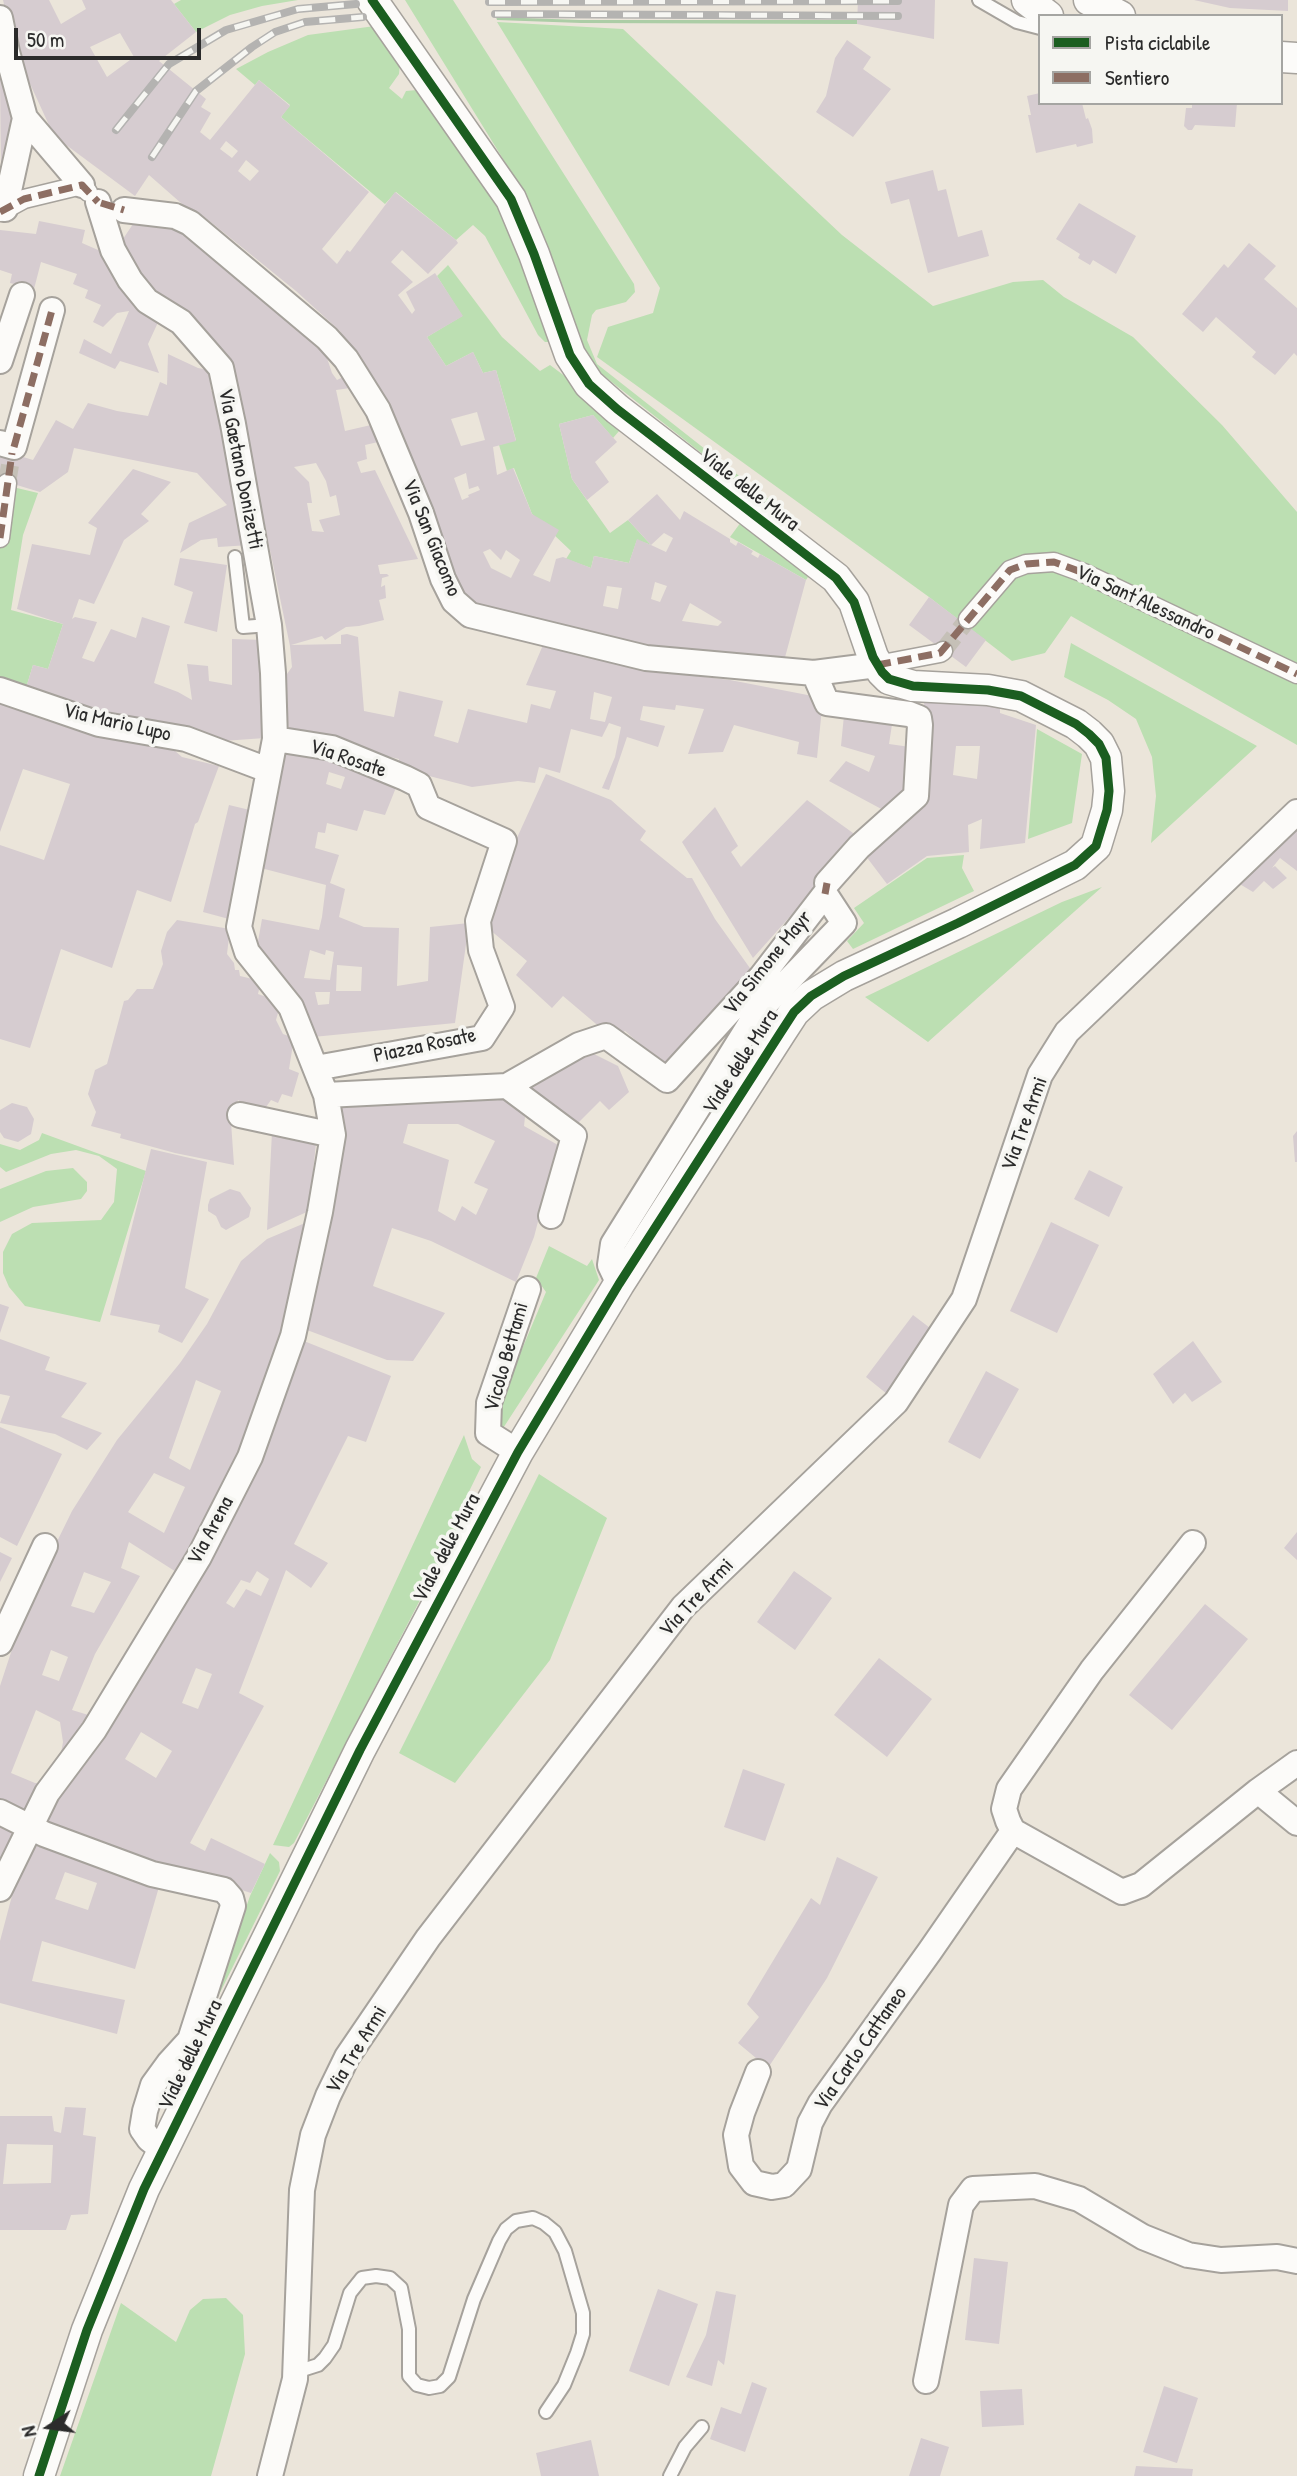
<!DOCTYPE html>
<style>
body{margin:0}
#map{position:relative;width:1297px;height:2476px;overflow:hidden;background:#ebe5da;font-family:"Patrick Hand",sans-serif}
canvas{display:block}
.legend{position:absolute;left:1038px;top:14px;width:245px;height:91px;box-sizing:border-box;background:#f6f6f2;border:2px solid #a5a5a2;margin:0;padding:9px 12px;list-style:none;font-size:21px;color:#2b2b2b}
.legend li{display:flex;align-items:center;gap:14px;height:35px}
.legend b{width:35px;border:2px solid #a5a5a2}
.north{position:absolute;left:14px;top:2392px;width:70px;height:70px;-webkit-text-stroke:5px #f6f6f2;paint-order:stroke;rotate:257deg;font-size:19px;font-weight:700;line-height:28px;text-align:center;color:#2b2b2b}
.north::after{content:'';display:block;margin:auto;width:24px;height:32px;background:#2b2b2b;clip-path:polygon(50% 0,100% 100%,50% 72%,0 100%)}
.scale{position:absolute;left:14px;top:28px;width:187px;height:32px;box-sizing:border-box;border:4px solid #2b2b2b;border-top:0;padding-left:9px;font-size:21px;line-height:24px;white-space:nowrap;color:#2b2b2b;-webkit-text-stroke:5px #f6f6f2;paint-order:stroke}
</style>
<div id="map">
<canvas width="1297" height="2476"></canvas>
<ul class="legend">
<li><b style="height:9px;background:#1b5e20"></b>Pista ciclabile</li>
<li><b style="height:9px;background:#8d6e63"></b>Sentiero</li>
</ul>
<div class="north">N</div>
<div class="scale">50 m</div>
</div>
<script>
const g = document.querySelector('canvas').getContext('2d');
g.lineJoin = 'round';
function paint(path, color) {
  g.fillStyle = color;
  g.fill(path, 'evenodd');
}
function toPath(rows) {
  const path = new Path2D();
  for (const r of rows) {
    path.moveTo(r[0], r[1]);
    for (let i = 2; i < r.length; i += 2) path.lineTo(r[i], r[i + 1]);
  }
  return path;
}
function strokePath(path, color, width, dash) {
  g.strokeStyle = color;
  g.lineWidth = width;
  g.lineCap = dash ? 'butt' : 'round';
  g.setLineDash(dash || []);
  g.stroke(path);
}
function label(font, color, halo, rows, align = 'center') {
  g.font = font + ' "Patrick Hand",sans-serif';
  g.lineWidth = 7;
  g.setLineDash([]);
  g.textBaseline = 'middle';
  g.strokeStyle = halo;
  g.fillStyle = color;
  for (const [text, x, y, turn = 0] of rows) {
    g.save();
    g.translate(x, y);
    g.rotate((+turn || 0) * Math.PI / 180);
    g.textAlign = isNaN(turn) ? turn : align;
    if (halo) g.strokeText(text, 0, 0);
    g.fillText(text, 0, 0);
    g.restore();
  }
}
paint(toPath([
 [181,0,298,0,262,6,230,15,196,32,174,4],
 [405,0,453,0,634,284,635,292,626,302,596,310,592,315,587,340,597,364,785,512,782,517,594,368,585,355,548,249,524,193],
 [497,22,623,29,842,235,933,306,1013,282,1043,280,1064,297,1133,337,1222,425,1297,512,1297,745,1071,616,1045,653,1012,661,929,597,597,357,608,327,653,313,660,288],
 [375,26,400,64,399,74,389,88,402,99,406,91,417,90,498,206,517,247,549,342,545,342,538,335,485,236,473,225,456,240,396,192,385,204,281,117,290,105,259,80,255,85,236,69,268,52,308,35],
 [448,265,502,337,540,371,550,365,566,377,580,395,620,430,613,438,593,415,559,424,572,479,610,533,628,520,651,545,637,540,629,563,594,556,591,568,566,559,571,551,532,514,514,468,507,471,499,445,516,440,496,370,483,373,473,352,446,366,427,337,462,316,437,276],
 [0,484,38,493,23,535,11,610,63,624,48,669,33,665,25,691,0,681],
 [741,522,808,577,806,580,730,537],
 [1071,643,1257,746,1151,843,1156,796,1152,757,1136,719,1108,700,1064,677],
 [1037,729,1082,754,1072,823,1028,839],
 [964,855,962,868,974,891,853,949,847,941,864,923,854,908,927,858],
 [1102,887,928,1042,865,997,1062,902],
 [42,1133,146,1171,100,1322,25,1306,9,1287,3,1273,3,1252,12,1234,32,1223,101,1220,114,1202,117,1169,99,1156,76,1150,51,1154,6,1172,0,1167,0,1144,20,1150,39,1140],
 [73,1168,87,1182,87,1191,81,1199,33,1207,0,1222,0,1189,46,1171],
 [549,1246,587,1266,592,1259,599,1280,498,1436,491,1423,546,1292,536,1278],
 [464,1435,472,1459,481,1467,457,1516,462,1519,294,1843,289,1847,273,1845],
 [539,1474,607,1518,550,1660,455,1783,399,1753],
 [270,1853,279,1862,280,1871,207,2019,250,1896],
 [226,2298,243,2315,245,2354,211,2476,60,2476,121,2303,176,2342,190,2310,203,2299]
]), '#bcdfb2');
paint(toPath([
 [496,17,580,20,857,20,857,24,581,23,497,20]
]), '#accda6');
paint(toPath([
 [3,0,49,0,61,24,86,9,82,0,171,0,196,32,159,61,206,99,201,107,211,113,200,132,210,140,259,80,290,106,281,117,369,192,322,249,337,264,347,250,350,252,395,192,456,240,458,243,428,274,402,250,391,262,413,282,398,295,412,314,415,310,406,292,435,273,463,316,427,337,446,366,473,352,483,373,496,370,516,441,493,447,497,475,513,468,532,514,559,530,533,575,550,582,556,559,563,557,591,568,594,556,629,563,637,539,651,545,628,520,657,494,680,520,684,511,730,539,730,542,736,546,738,542,753,551,751,554,758,558,760,554,806,580,784,661,654,654,469,604,459,594,356,357,340,331,296,291,202,215,198,218,149,175,135,196,54,136,15,51],
 [120,33,134,57,107,77,90,47],
 [226,141,238,151,232,158,220,149],
 [246,160,259,171,250,181,238,171],
 [477,412,485,440,461,446,451,419],
 [466,473,469,489,478,486,480,490,468,495,469,497,462,500,454,478],
 [664,533,673,538,666,552,651,545],
 [490,549,501,560,506,550,520,560,511,578,491,568,483,552],
 [655,582,667,586,660,602,651,599],
 [607,586,622,588,618,609,603,606],
 [690,603,722,622,718,626,682,621],
 [858,0,935,0,934,39,857,24],
 [1194,0,1288,0,1288,11,1230,8],
 [847,40,871,57,863,69,891,89,853,137,816,112,826,96,835,58],
 [0,78,9,98,14,122,1,172],
 [1040,93,1040,103,1082,103,1086,119,1088,118,1092,129,1093,143,1077,147,1076,144,1036,153,1028,115,1031,115,1027,96],
 [1192,103,1237,103,1235,127,1195,125,1192,130,1188,130,1184,126,1186,108,1192,108],
 [933,170,938,191,946,189,958,237,982,230,989,256,928,273,909,199,891,204,885,182],
 [1079,203,1136,236,1116,274,1093,260,1090,265,1078,258,1080,254,1056,239],
 [39,221,85,230,82,243,105,253,133,294,133,306,160,318,148,344,159,373,120,361,115,369,79,353,84,339,111,354,129,311,117,313,103,327,93,322,101,305,85,298,88,290,73,284,77,274,41,262,34,289,10,283,12,274,0,270,0,230,36,234],
 [133,224,176,226,323,346,332,373,337,380,345,376,350,388,336,390,345,431,371,425,378,442,365,445,367,459,357,462,361,473,375,470,418,559,378,565,380,574,387,574,389,576,382,578,381,587,385,585,386,598,379,600,384,620,359,626,346,627,325,640,322,636,291,645,341,644,341,635,347,634,358,637,364,711,394,717,399,691,443,701,434,736,458,743,468,709,527,723,531,704,550,709,556,691,526,685,543,645,655,671,730,680,823,698,817,758,797,754,799,742,734,725,723,752,688,754,704,709,676,705,675,710,643,706,640,720,665,726,658,747,627,737,609,790,602,788,615,757,621,727,609,723,602,737,571,729,560,773,539,767,535,783,518,781,472,787,398,768,399,759,289,733,284,678,292,667,290,646,242,416,152,294,121,242],
 [316,463,326,481,330,497,336,495,340,515,319,520,324,532,312,531,307,503,312,503,309,482,294,467],
 [594,692,612,697,605,722,590,719],
 [1249,243,1276,266,1264,279,1297,308,1297,356,1294,353,1275,375,1252,357,1256,352,1216,317,1203,332,1182,314,1224,264,1228,268],
 [168,354,198,368,209,370,211,391,222,392,250,545,218,547,217,538,201,540,180,553,189,523,227,505,197,473,74,448,68,472,40,492,0,480,0,450,33,460,56,420,73,429,88,403,117,411,148,416,160,382,167,385],
 [593,415,617,442,595,462,609,482,587,500,572,479,559,424],
 [133,469,171,482,141,514,149,521,124,540,94,604,79,599,72,619,75,617,97,622,82,658,94,662,111,629,136,638,142,617,170,626,154,683,178,692,192,700,187,664,208,666,209,681,232,685,232,639,264,640,265,738,223,741,101,718,25,691,33,665,48,669,63,624,17,609,32,544,90,555,97,528,88,523],
 [180,558,227,565,217,632,184,623,193,592,174,585],
 [929,597,986,640,966,667,909,625],
 [0,700,126,739,134,744,152,741,167,744,182,757,219,766,198,822,195,824,171,902,137,890,112,968,61,949,30,1048,0,1039,0,845,44,860,70,784,23,769,0,832],
 [1000,700,1000,713,1036,725,1025,843,980,849,982,819,968,825,969,852,927,856,887,884,862,851,921,799,926,735,924,702],
 [956,746,980,746,977,779,953,775],
 [844,715,893,718,889,744,917,748,911,793,887,812,829,781,846,761,869,772,875,756,841,746],
 [288,746,332,751,397,785,385,815,364,810,357,831,327,823,325,833,318,832,315,848,339,855,330,883,345,889,339,917,364,927,399,928,397,986,428,981,430,927,469,923,455,1023,313,1037,257,947,262,919,319,930,322,917,326,885,257,867],
 [329,772,345,777,341,789,326,784],
 [310,950,325,955,326,950,334,952,330,980,304,978],
 [337,965,362,967,361,991,336,991],
 [315,992,330,992,329,1004,318,1005],
 [546,774,611,800,646,831,640,840,687,878,692,878,715,919,752,971,670,1070,625,1031,615,1040,563,996,552,1008,516,975,527,961,483,924,516,840],
 [807,800,860,838,753,958,682,842,715,807,738,846,731,852,741,867],
 [229,805,254,811,229,919,203,912],
 [1297,822,1297,871,1280,858,1272,868,1275,866,1287,878,1273,889,1264,881,1253,892,1238,883],
 [177,920,230,929,227,954,234,963,235,970,239,970,240,976,261,981,258,994,281,1002,276,1020,283,1034,294,1038,289,1069,299,1073,292,1097,282,1094,278,1103,271,1100,266,1107,255,1111,238,1100,231,1122,234,1165,175,1153,120,1138,121,1134,91,1126,96,1112,88,1094,95,1070,107,1064,124,1001,128,1000,137,989,153,989,163,964,161,951,167,932],
 [588,1051,618,1066,629,1092,609,1110,600,1101,573,1128,516,1087],
 [422,1098,503,1098,509,1100,525,1117,524,1126,558,1145,534,1237,516,1282,431,1241,392,1228,373,1286,445,1313,413,1361,387,1360,299,1327,335,1177,342,1108],
 [408,1124,458,1124,495,1141,474,1183,488,1189,476,1215,462,1206,455,1221,438,1211,449,1160,403,1143],
 [12,1103,27,1107,34,1119,31,1134,18,1142,4,1138,0,1132,0,1110],
 [1297,1131,1297,1162,1295,1162,1293,1136],
 [272,1132,316,1143,309,1211,267,1230],
 [151,1149,207,1162,185,1288,209,1299,182,1343,158,1332,160,1325,110,1315],
 [1089,1170,1123,1187,1109,1217,1074,1199],
 [230,1189,240,1192,251,1208,249,1217,226,1230,221,1227,216,1216,208,1211,208,1205,210,1199],
 [1051,1222,1099,1245,1057,1333,1010,1311],
 [305,1223,305,1252,262,1399,241,1447,181,1575,129,1542,121,1568,140,1576,95,1654,72,1710,95,1717,59,1764,63,1742,60,1722,36,1710,11,1773,35,1783,42,1783,22,1817,0,1806,0,1686,19,1628,45,1566,72,1511,117,1440,180,1363,207,1324,241,1261,267,1239],
 [196,1380,221,1391,190,1470,169,1458],
 [154,1473,185,1487,164,1533,128,1512],
 [84,1572,111,1582,94,1613,71,1606],
 [51,1650,68,1657,59,1681,42,1675],
 [0,1304,9,1307,0,1333],
 [913,1315,934,1331,887,1394,866,1377],
 [0,1339,50,1357,45,1370,87,1383,61,1417,102,1433,87,1450,55,1434,0,1423,10,1396,0,1394],
 [299,1339,391,1376,366,1442,348,1436,294,1544,328,1563,311,1588,286,1570,239,1693,264,1706,190,1843,205,1851,211,1838,265,1864,251,1893,136,1856,43,1822,128,1688],
 [257,1571,269,1579,261,1596,246,1589,234,1608,226,1603,241,1580,250,1583],
 [196,1668,212,1674,198,1709,182,1703],
 [141,1732,172,1751,156,1778,125,1759],
 [1193,1341,1222,1382,1192,1402,1185,1393,1173,1404,1153,1374],
 [986,1371,1019,1389,980,1459,948,1442],
 [0,1427,62,1454,17,1546,0,1537],
 [1297,1532,1297,1560,1284,1548],
 [0,1552,12,1558,0,1582],
 [794,1571,832,1598,795,1650,757,1622],
 [1205,1604,1248,1639,1172,1730,1129,1695],
 [879,1658,932,1699,887,1757,834,1715],
 [743,1769,785,1784,765,1841,724,1827],
 [0,1819,20,1829,0,1873],
 [37,1838,159,1887,135,1969,42,1941,32,1981,125,2000,117,2034,0,2003,0,1941,22,1858],
 [65,1872,97,1883,88,1910,55,1899],
 [837,1857,878,1877,827,1978,768,2068,738,2043,759,2017,747,2004,811,1898,820,1905],
 [65,2107,86,2108,83,2135,96,2137,88,2214,71,2215,66,2230,0,2230,0,2116,52,2116,54,2131,61,2133],
 [7,2144,53,2145,51,2183,3,2184],
 [974,2258,1008,2262,999,2344,965,2340],
 [658,2289,698,2304,669,2386,629,2371],
 [716,2291,736,2295,724,2365,718,2360,712,2386,686,2377,706,2335],
 [752,2382,767,2388,745,2452,710,2439,721,2407,741,2414],
 [1164,2386,1198,2398,1177,2463,1143,2452],
 [1022,2389,1024,2425,982,2427,980,2391],
 [921,2438,949,2447,940,2476,909,2476],
 [591,2440,599,2476,541,2476,536,2453],
 [1136,2466,1193,2469,1192,2476,1134,2476]
]), '#d6ccd0');
strokePath(toPath([
 [7,483,12,453],
 [943,651,968,619]
]), '#c5c0b7', 18, [18, 9]);
const service = toPath([
 [979,0,1017,22,1040,28],
 [235,557,243,627,269,625],
 [296,2372,318,2365,325,2358,334,2345,350,2293,362,2278,376,2276,390,2278,401,2288,409,2329,409,2376,417,2385,429,2388,440,2386,449,2377,474,2299,499,2241,506,2229,516,2221,533,2218,544,2223,555,2232,565,2251,583,2313,583,2334,577,2353,564,2385,546,2412],
 [670,2476,685,2447,702,2427]
]);
const pedestrian = toPath([
 [0,212,24,199,82,185,88,192],
 [0,538,7,483],
 [968,619,1010,570,1026,564,1054,562,1084,573,1297,674],
 [877,665,940,653,943,651]
]);
const minor = toPath([
 [0,18,7,52,25,118,82,185],
 [5,209,25,118],
 [124,210,175,216,190,223,327,338,346,359,378,410,421,513,443,579,454,601,470,615,646,658,814,673,877,665],
 [0,361,22,295],
 [0,443,14,447,52,310],
 [814,673,827,703,909,714,919,718,920,725,916,796,859,847,827,883],
 [0,690,99,724,186,739,268,770],
 [275,739,332,748,405,778,419,785,428,807,504,841,478,921,481,950,502,1007,482,1038,316,1068],
 [507,1086,574,1136,551,1216],
 [326,1095,507,1086,579,1045,606,1036,667,1080,761,977,825,894,844,923,757,1013,613,1244,610,1265,619,1284],
 [240,1115,333,1135],
 [518,1452,488,1433,489,1403,528,1289],
 [1193,1543,1092,1670,1009,1789,1004,1809,1008,1821,1013,1831,1122,1892,1141,1885,1258,1791,1297,1823],
 [0,1643,45,1546],
 [1258,1791,1297,1763],
 [0,1812,44,1834,152,1874,224,1890,231,1898,233,1906,190,2040,169,2063,153,2085,145,2111,142,2129,149,2139,163,2150],
 [0,1889,47,1793,94,1730,199,1557,250,1457,293,1336,320,1212,333,1135,326,1095,291,1007,247,952,239,927,275,739,273,673,269,625,233,424,221,368,181,322,147,301,130,280,113,250,98,202],
 [758,2072,742,2113,736,2135,741,2166,754,2183,772,2187,784,2185,799,2169,810,2123,820,2104,930,1951,1013,1831],
 [926,2381,961,2205,973,2189,1035,2186,1079,2199,1143,2237,1188,2255,1221,2260,1277,2257,1297,2261],
 [270,2476,295,2379,302,2190,313,2135,328,2096,347,2057,428,1938,683,1607,896,1402,964,1299,1040,1075,1067,1032,1297,812]
]);
const tertiary = toPath([
 [1027,0,1048,16],
 [1089,0,1120,16],
 [1281,57,1297,58],
 [39,2476,87,2330,144,2189,360,1750,518,1452,619,1284,781,1032,794,1012,811,996,844,976,958,923,1075,865,1096,846,1107,810,1109,791,1106,758,1099,744,1089,734,1076,724,1021,696,988,690,913,686,889,679,882,672,873,657,854,602,836,578,617,409,589,384,570,355,534,254,511,199,372,0]
]);
strokePath(service, '#a6a29c', 16);
strokePath(pedestrian, '#a6a29c', 21);
strokePath(minor, '#a6a29c', 28);
strokePath(tertiary, '#a6a29c', 33);
strokePath(service, '#fcfbf9', 12);
strokePath(pedestrian, '#fcfbf9', 18);
strokePath(minor, '#fcfbf9', 24);
strokePath(tertiary, '#fcfbf9', 30);
const rail = toPath([
 [489,2,898,1],
 [495,14,898,16],
 [116,130,169,64,226,30,298,9,356,4],
 [152,157,196,91,252,47,275,32,305,22,363,17]
]);
strokePath(rail, '#b4b3b1', 8);
strokePath(rail, '#f6f6f2', 5, [16]);
strokePath(toPath([
 [101,203,124,210],
 [0,212,24,199,82,185,98,202],
 [14,447,52,310],
 [0,538,12,453],
 [877,665,940,653,1010,570,1026,564,1054,562,1084,573,1297,674],
 [825,894,827,883]
]), '#8d6e63', 7, [14, 7]);
strokePath(toPath([
 [39,2476,87,2330,144,2189,360,1750,518,1452,619,1284,781,1032,794,1012,811,996,844,976,958,923,1075,865,1096,846,1107,810,1109,791,1106,758,1099,744,1089,734,1076,724,1021,696,988,690,913,686,889,679,882,672,873,657,854,602,836,578,617,409,589,384,570,355,534,254,511,199,372,0]
]), '#1b5e20', 9);
label('21px', '#2b2b2b', '#f6f6f2', [
 ["Via Gaetano Donizetti",240,469,79],
 ["Viale delle Mura",749,490,38],
 ["Via San Giacomo",431,538,68],
 ["Via Sant'Alessandro",1145,603,25],
 ["Via Mario Lupo",117,723,13],
 ["Via Rosate",348,759,19],
 ["Via Simone Mayr",768,963,-51],
 ["Piazza Rosate",425,1046,-12],
 ["Viale delle Mura",741,1062,-57],
 ["Via Tre Armi",1025,1124,-70],
 ["Vicolo Bettami",507,1357,-74],
 ["Via Arena",211,1531,-62],
 ["Viale delle Mura",447,1548,-62],
 ["Via Tre Armi",697,1598,-47],
 ["Via Carlo Cattaneo",861,2049,-55],
 ["Via Tre Armi",357,2050,-59],
 ["Viale delle Mura",191,2055,-64]
]);
</script>
